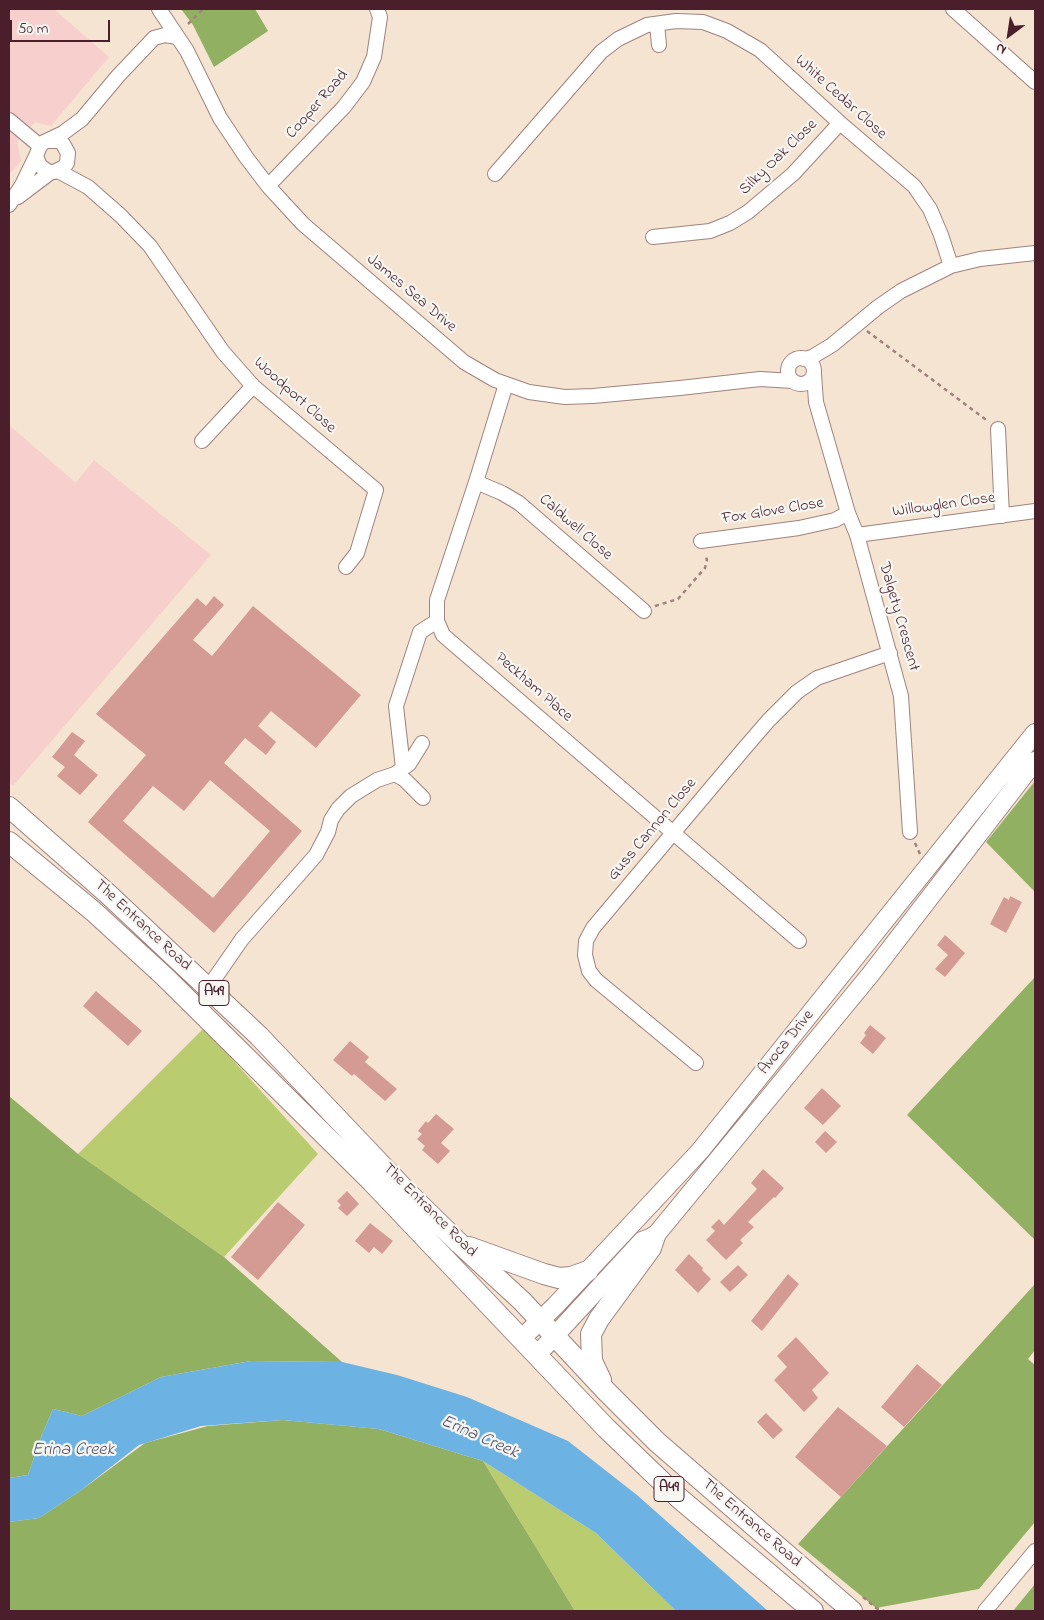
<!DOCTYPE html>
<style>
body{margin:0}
#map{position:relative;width:1044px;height:1620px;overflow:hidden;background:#f5e4d1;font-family:"Indie Flower",sans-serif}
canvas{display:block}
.frame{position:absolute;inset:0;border:10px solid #4a1f2b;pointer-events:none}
.north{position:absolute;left:984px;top:10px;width:50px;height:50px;-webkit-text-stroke:4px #f6f6f2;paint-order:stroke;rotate:211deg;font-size:14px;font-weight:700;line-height:20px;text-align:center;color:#4a1f2b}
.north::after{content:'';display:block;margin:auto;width:18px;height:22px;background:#4a1f2b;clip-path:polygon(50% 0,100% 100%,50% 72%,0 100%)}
.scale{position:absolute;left:10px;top:20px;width:100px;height:22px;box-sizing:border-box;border:2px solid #4a1f2b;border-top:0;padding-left:6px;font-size:15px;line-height:18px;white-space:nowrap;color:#4a1f2b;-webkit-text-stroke:4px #f6f6f2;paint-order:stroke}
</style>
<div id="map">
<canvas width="1044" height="1620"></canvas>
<div class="frame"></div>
<div class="north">N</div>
<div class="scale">50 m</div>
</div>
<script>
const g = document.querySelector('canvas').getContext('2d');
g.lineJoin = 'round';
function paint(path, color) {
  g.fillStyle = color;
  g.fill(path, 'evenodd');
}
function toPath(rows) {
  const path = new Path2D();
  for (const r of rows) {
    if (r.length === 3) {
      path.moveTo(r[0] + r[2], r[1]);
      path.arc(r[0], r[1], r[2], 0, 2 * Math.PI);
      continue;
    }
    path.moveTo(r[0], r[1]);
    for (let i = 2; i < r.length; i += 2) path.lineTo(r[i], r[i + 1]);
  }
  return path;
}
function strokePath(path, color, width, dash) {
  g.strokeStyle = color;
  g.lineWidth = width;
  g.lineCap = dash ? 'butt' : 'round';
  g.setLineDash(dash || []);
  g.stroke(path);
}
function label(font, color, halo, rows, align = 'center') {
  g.font = font + ' "Indie Flower",sans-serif';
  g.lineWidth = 4.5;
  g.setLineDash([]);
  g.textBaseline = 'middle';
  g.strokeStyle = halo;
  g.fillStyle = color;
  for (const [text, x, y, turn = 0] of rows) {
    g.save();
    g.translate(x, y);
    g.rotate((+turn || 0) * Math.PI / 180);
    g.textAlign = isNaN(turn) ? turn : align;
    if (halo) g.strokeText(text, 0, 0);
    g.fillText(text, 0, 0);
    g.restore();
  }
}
paint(toPath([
 [9,9,54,9,109,57,51,126,35,122,17,141,21,161,9,175],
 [9,425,76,483,94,460,211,555,13,786,9,783]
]), '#f7d0ce');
paint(toPath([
 [204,1028,318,1154,224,1257,78,1154],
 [483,1461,596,1533,676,1611,575,1611]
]), '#b9cd70');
paint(toPath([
 [181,9,255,9,268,31,214,67,193,25],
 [1035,781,1035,892,986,842],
 [1035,977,1035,1240,907,1115],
 [9,1096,78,1154,224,1257,342,1362,251,1361,161,1377,82,1416,53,1409,41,1437,28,1475,9,1478],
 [1035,1284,1035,1350,1028,1359,1035,1365,1035,1522,979,1589,876,1608,798,1544],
 [283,1420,379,1429,483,1461,575,1611,9,1611,9,1522,39,1518,80,1491,145,1443,208,1426],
 [1035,1584,1035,1611,1013,1611]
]), '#92b062');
paint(toPath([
 [251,1361,342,1362,397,1375,467,1397,568,1441,637,1495,768,1611,676,1611,596,1533,483,1461,379,1429,283,1420,201,1426,139,1445,80,1491,39,1518,9,1522,9,1478,28,1475,41,1437,53,1409,82,1416,161,1377]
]), '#6cb2e3');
paint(toPath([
 [214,596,224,605,193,640,212,656,253,606,361,695,316,748,271,711,258,726,276,742,266,755,245,738,224,763,302,831,214,933,88,822,146,755,96,714,197,598,206,606],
 [210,780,270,831,213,898,123,821,153,786,184,811],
 [72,732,85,741,74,755,98,775,80,795,57,776,65,767,52,757],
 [1010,896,1022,902,1006,933,990,924,1004,897,1009,900],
 [945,935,965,953,945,977,935,969,948,955,937,945],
 [96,991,142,1031,128,1046,83,1006],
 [870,1025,886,1038,873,1054,860,1043,866,1035,864,1033],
 [350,1041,369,1057,365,1062,397,1089,385,1101,354,1074,352,1076,333,1060],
 [822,1088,841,1106,823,1125,804,1108],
 [436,1114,454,1129,441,1143,450,1151,438,1164,422,1150,425,1146,417,1139,422,1134,418,1131,426,1121,428,1123],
 [825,1131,837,1142,826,1153,815,1142],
 [763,1169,784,1188,775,1198,774,1197,748,1222,754,1227,740,1240,743,1243,726,1260,706,1240,715,1231,711,1227,719,1219,724,1225,757,1189,751,1183],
 [347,1191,359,1204,347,1216,338,1208,341,1205,337,1201],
 [278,1202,305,1225,258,1280,231,1257],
 [370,1223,393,1241,382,1254,374,1247,369,1253,355,1241],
 [689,1254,703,1268,702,1270,711,1279,698,1293,675,1270],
 [738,1265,748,1275,730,1292,720,1282],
 [788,1274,799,1284,762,1331,751,1321],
 [796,1337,829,1373,812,1390,818,1398,804,1412,774,1380,787,1367,777,1356],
 [917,1364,942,1385,904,1427,881,1407],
 [838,1407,887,1446,841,1497,795,1457],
 [766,1413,783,1430,773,1439,757,1422]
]), '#d49b94');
const minor = toPath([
 [159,9,187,51,220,118,246,157,268,186,303,224,464,362,495,380,529,392,565,397,593,396,680,388,760,379,793,381],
 [953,9,1035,82],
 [657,24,659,45],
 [9,120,40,146],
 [49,141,59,141,63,144,68,153,67,163,64,167,54,172,49,172,40,166,36,156,40,146,44,142,63,133,82,119,118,76,154,38,165,35,177,37],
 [58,171,88,187,121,216,150,246,223,352,253,386,376,490,357,553,346,567],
 [495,174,601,52,618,39,647,25,676,21,703,22,727,31,760,50,840,123,914,186,930,209,941,235,951,266],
 [268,186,344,107,363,82,374,57,380,17,377,9],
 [18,197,51,172],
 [9,205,22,185,36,156],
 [653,237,710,231,730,223,748,212,793,174,840,123],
 [801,371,13],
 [804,359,812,357,832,345,878,307,901,291,951,266,980,259,1035,253],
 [814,374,816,402,848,513,857,535,901,696,910,832],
 [506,384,476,482,437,600,437,621,443,635,799,941],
 [998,429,1002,516],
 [202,441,253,386],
 [476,482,502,493,519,503,644,611],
 [857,535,1035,511],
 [701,541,799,528,835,520,848,513],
 [403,768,396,706,420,632,437,621],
 [395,774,405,780,423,798],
 [208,988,242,939,316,855,328,832,331,820,338,809,351,796,377,780,395,774,409,764,422,743],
 [696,1063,596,980,589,971,585,955,586,941,593,928,743,750,768,721,797,692,817,678,890,653],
 [985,1611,1035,1551]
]);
const major = toPath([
 [522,1338,555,1306,700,1151,1035,733],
 [537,1355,642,1241,655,1236,870,975,1035,761]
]);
const highway = toPath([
 [9,807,108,894,259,1036,408,1193,460,1244,522,1301,606,1391,657,1442,852,1611],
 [9,842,93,911,165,977,372,1182,606,1428,679,1498,813,1611],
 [469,1247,544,1274,559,1278,571,1277,588,1271],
 [601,1380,592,1361,591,1334,599,1319,651,1248,655,1236]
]);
strokePath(minor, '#a0827e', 16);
strokePath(major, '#a0827e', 20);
strokePath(highway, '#a0827e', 22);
strokePath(toPath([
 [188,24,203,9],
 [867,331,989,422],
 [655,606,678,599,705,568,707,560,705,554],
 [915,843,920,854],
 [863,1597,876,1608,884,1611]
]), '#a0827e', 2.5, [4, 4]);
strokePath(minor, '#fff', 14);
strokePath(major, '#fff', 18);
strokePath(highway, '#fff', 20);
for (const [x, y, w] of [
 [214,993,30],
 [669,1489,30]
]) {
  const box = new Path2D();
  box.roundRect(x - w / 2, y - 12.5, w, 25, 4);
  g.fillStyle = '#f6f6f2';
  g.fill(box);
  strokePath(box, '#4a1f2b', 1);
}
label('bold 15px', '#4a1f2b', null, [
 ["A49",214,993],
 ["A49",669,1489]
]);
label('16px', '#4a1f2b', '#f6f6f2', [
 ["White Cedar Close",840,98,42],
 ["Cooper Road",318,105,-49],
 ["Silky Oak Close",779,158,-44],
 ["James Sea Drive",411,294,40],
 ["Woodport Close",294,396,42],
 ["Willowglen Close",944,506,-8],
 ["Fox Glove Close",773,512,-9],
 ["Caldwell Close",575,528,41],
 ["Dalgety Crescent",898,617,74],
 ["Peckham Place",533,688,41],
 ["Guss Cannon Close",653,830,-50],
 ["The Entrance Road",142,926,43],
 ["Avoca Drive",787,1043,-51],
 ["The Entrance Road",429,1211,45],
 ["The Entrance Road",751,1524,41]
]);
label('italic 18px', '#56526b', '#f6f6f2', [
 ["Erina Creek",479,1438,24],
 ["Erina Creek",73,1451]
]);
</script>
